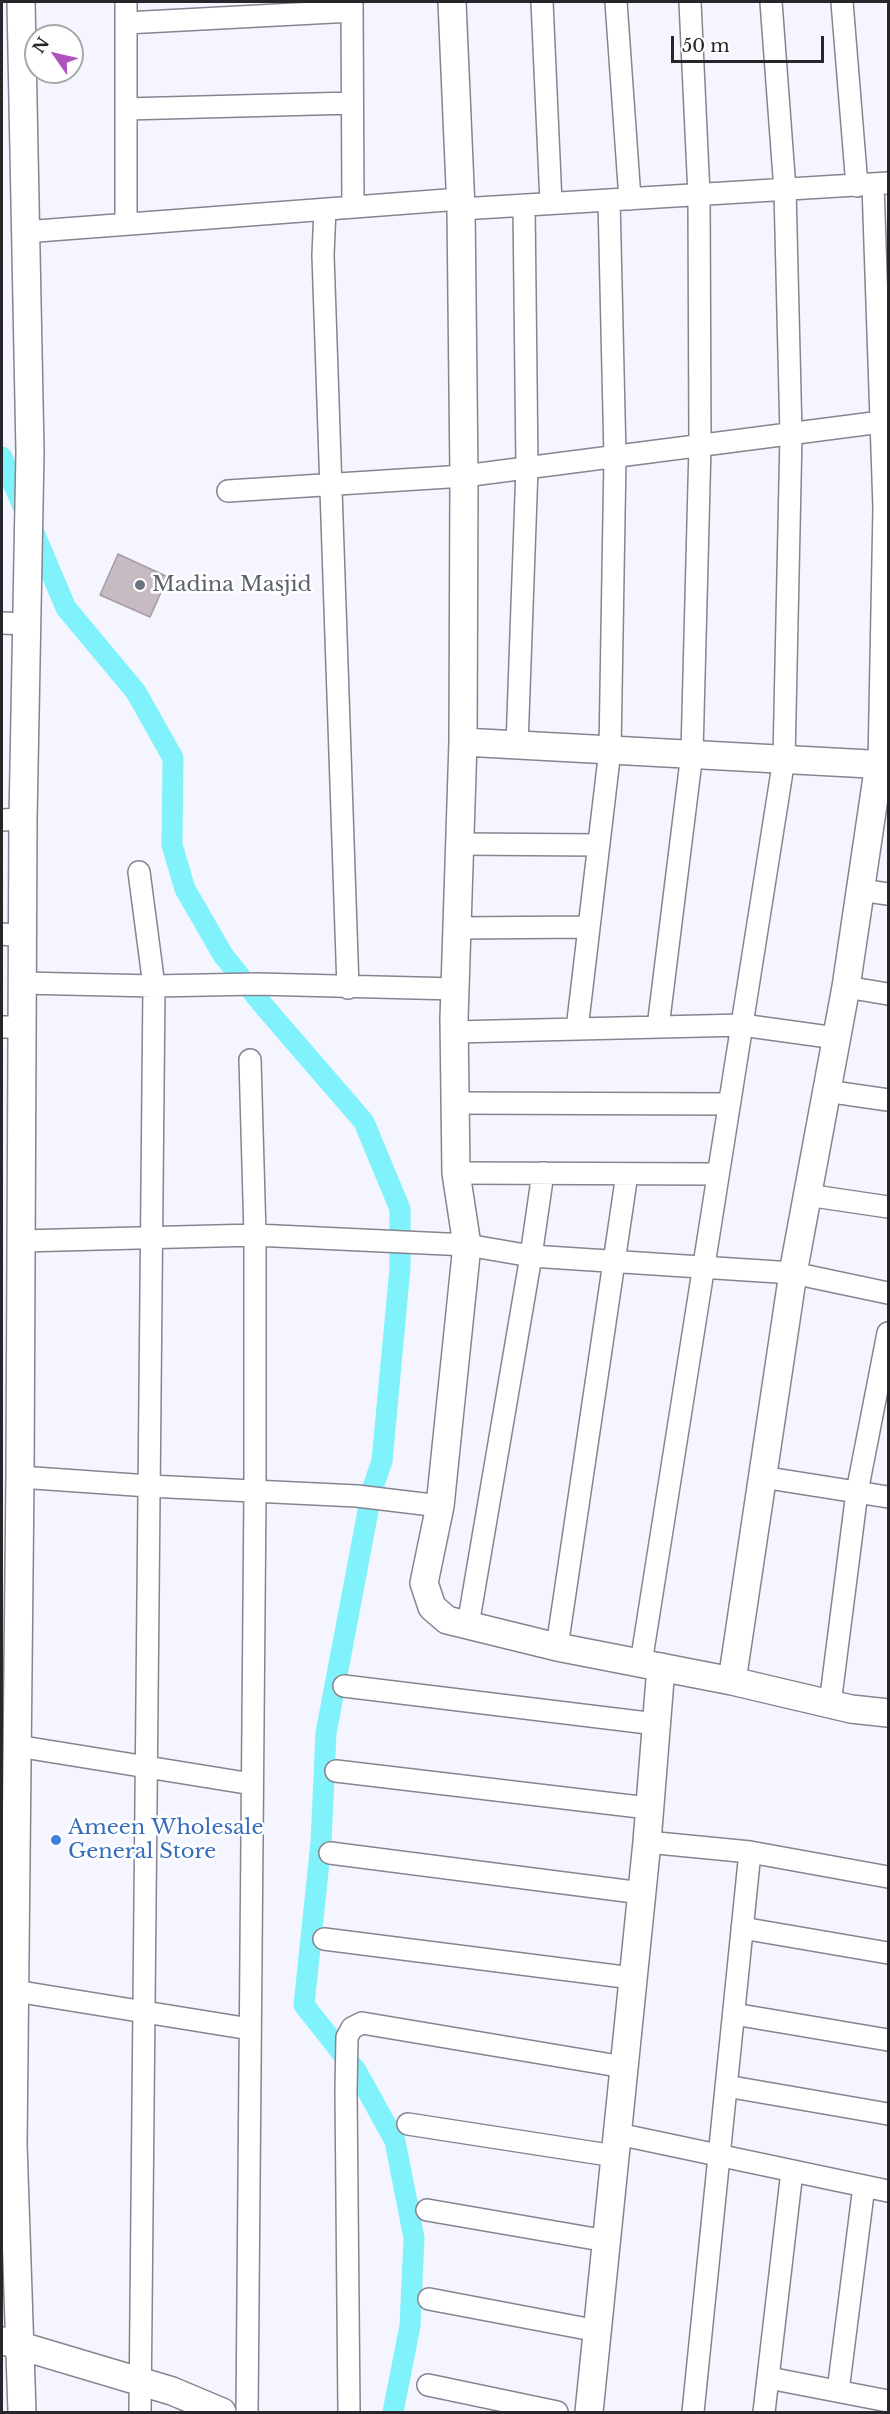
<!DOCTYPE html>
<style>
body{margin:0}
#map{position:relative;width:890px;height:2414px;overflow:hidden;background:#f4f5ff;font-family:"Libre Baskerville",serif}
canvas{display:block}
.frame{position:absolute;inset:0;border:3px solid #26262b;pointer-events:none}
.north{position:absolute;left:24px;top:24px;width:60px;height:60px;box-sizing:border-box;background:#fff;border:2px solid #a8a8aa;border-radius:50%;rotate:304deg;font-size:16px;font-weight:700;line-height:24px;text-align:center;color:#26262b}
.north::after{content:'';display:block;margin:auto;width:21px;height:27px;background:#ae52bd;clip-path:polygon(50% 0,100% 100%,50% 72%,0 100%)}
.scale{position:absolute;left:671px;top:36px;width:153px;height:27px;box-sizing:border-box;border:3px solid #26262b;border-top:0;padding-left:8px;font-size:18px;line-height:21px;white-space:nowrap;color:#26262b;-webkit-text-stroke:4px #fff;paint-order:stroke}
</style>
<div id="map">
<canvas width="890" height="2414"></canvas>
<div class="frame"></div>
<div class="north">N</div>
<div class="scale">50 m</div>
</div>
<script>
const g = document.querySelector('canvas').getContext('2d');
g.lineJoin = 'round';
function toPath(rows) {
  const path = new Path2D();
  for (const r of rows) {
    path.moveTo(r[0], r[1]);
    for (let i = 2; i < r.length; i += 2) path.lineTo(r[i], r[i + 1]);
  }
  return path;
}
function strokePath(path, color, width, dash) {
  g.strokeStyle = color;
  g.lineWidth = width;
  g.lineCap = dash ? 'butt' : 'round';
  g.setLineDash(dash || []);
  g.stroke(path);
}
function paint(path, color) {
  g.fillStyle = color;
  g.fill(path, 'evenodd');
}
function label(font, color, halo, rows, align = 'center') {
  g.font = font + ' "Libre Baskerville",serif';
  g.lineWidth = 5;
  g.setLineDash([]);
  g.textBaseline = 'middle';
  g.strokeStyle = halo;
  g.fillStyle = color;
  for (const [text, x, y, turn = 0] of rows) {
    g.save();
    g.translate(x, y);
    g.rotate((+turn || 0) * Math.PI / 180);
    g.textAlign = isNaN(turn) ? turn : align;
    if (halo) g.strokeText(text, 0, 0);
    g.fillText(text, 0, 0);
    g.restore();
  }
}
strokePath(toPath([
 [2,457,66,608,136,692,173,758,172,845,185,889,223,955,263,1005,364,1122,400,1209,400,1268,382,1461,372,1490,326,1733,321,1843,304,2005,357,2072,395,2141,414,2238,410,2326,393,2412]
]), '#80f2fc', 21);
const building = toPath([
 [118,554,168,577,150,617,100,595,118,554]
]);
paint(building, '#c6bbc2');
strokePath(building, '#a69ba2', 1.5);
const minor = toPath([
 [126,2,126,224],
 [352,2,353,207],
 [542,2,551,203],
 [616,2,630,199],
 [842,2,857,186],
 [126,23,352,11],
 [126,109,352,103],
 [873,185,884,508,879,764],
 [325,209,323,255,348,988],
 [461,209,888,183],
 [24,232,460,199],
 [228,491,464,476,881,422],
 [2,623,26,624],
 [517,745,527,468,524,205],
 [2,820,23,819],
 [460,844,599,845],
 [139,872,154,986,140,2412],
 [860,890,888,894],
 [457,928,589,927],
 [2,934,22,936],
 [22,983,154,986,257,984,456,989],
 [846,987,888,994],
 [2,1027,22,1027],
 [658,1027,692,753,700,446,699,195,690,2],
 [577,1029,610,750,615,457,609,200],
 [455,1032,742,1025,836,1038],
 [826,1091,888,1100],
 [455,1103,729,1104],
 [456,1173,718,1174],
 [807,1195,888,1207],
 [21,1241,255,1235,467,1245,531,1256,793,1273,888,1293],
 [20,1477,149,1486,357,1496,440,1506],
 [762,1477,888,1497],
 [468,1625,531,1256,543,1173],
 [557,1647,627,1174],
 [641,1663,784,759,791,435,785,190,771,2],
 [344,1686,656,1724],
 [830,1704,857,1492,888,1333],
 [17,1746,252,1784],
 [336,1771,648,1808],
 [647,1842,750,1852,693,2412],
 [750,1852,888,1877],
 [330,1853,634,1892,640,1895],
 [742,1928,888,1953],
 [324,1939,632,1978],
 [15,1991,250,2029],
 [734,2014,888,2040],
 [726,2086,888,2114],
 [408,2124,615,2156],
 [618,2134,888,2191],
 [427,2210,607,2241],
 [429,2299,598,2331],
 [769,2378,888,2401],
 [428,2385,557,2412],
 [838,2391,864,2186],
 [247,2412,255,1492,255,1235,250,1060],
 [349,2412,346,2091,347,2037,352,2028,362,2023,624,2067],
 [764,2412,792,2171]
]);
const tertiary = toPath([
 [21,2,30,452,23,819,20,1477,13,2144,22,2412],
 [452,2,461,209,464,476,463,742,454,1019,456,1173,467,1245,440,1506,424,1583,432,1607,447,1620,557,1647,732,1681,851,1709,888,1713],
 [463,742,888,765],
 [732,1681,793,1273,846,987,879,764],
 [4,2341,172,2391,222,2412],
 [589,2412,647,1842,661,1667]
]);
strokePath(minor, '#848590', 24);
strokePath(tertiary, '#848590', 30);
strokePath(minor, '#fff', 21);
strokePath(tertiary, '#fff', 27);
for (const [x, y, r, color] of [
 [140,585,6,"#6b7280"],
 [56,1840,6,"#3f7fe0"]
]) {
  const dot = new Path2D();
  dot.arc(x, y, r, 0, 2 * Math.PI);
  g.fillStyle = color;
  g.fill(dot);
  strokePath(dot, '#fff', 2);
}
label('21px', '#5b616d', '#fff', [
 ["Madina Masjid",152,585]
], 'left');
label('21px', '#366cbe', '#fff', [
 ["Ameen Wholesale",68,1828],
 ["General Store",68,1852]
], 'left');
</script>
